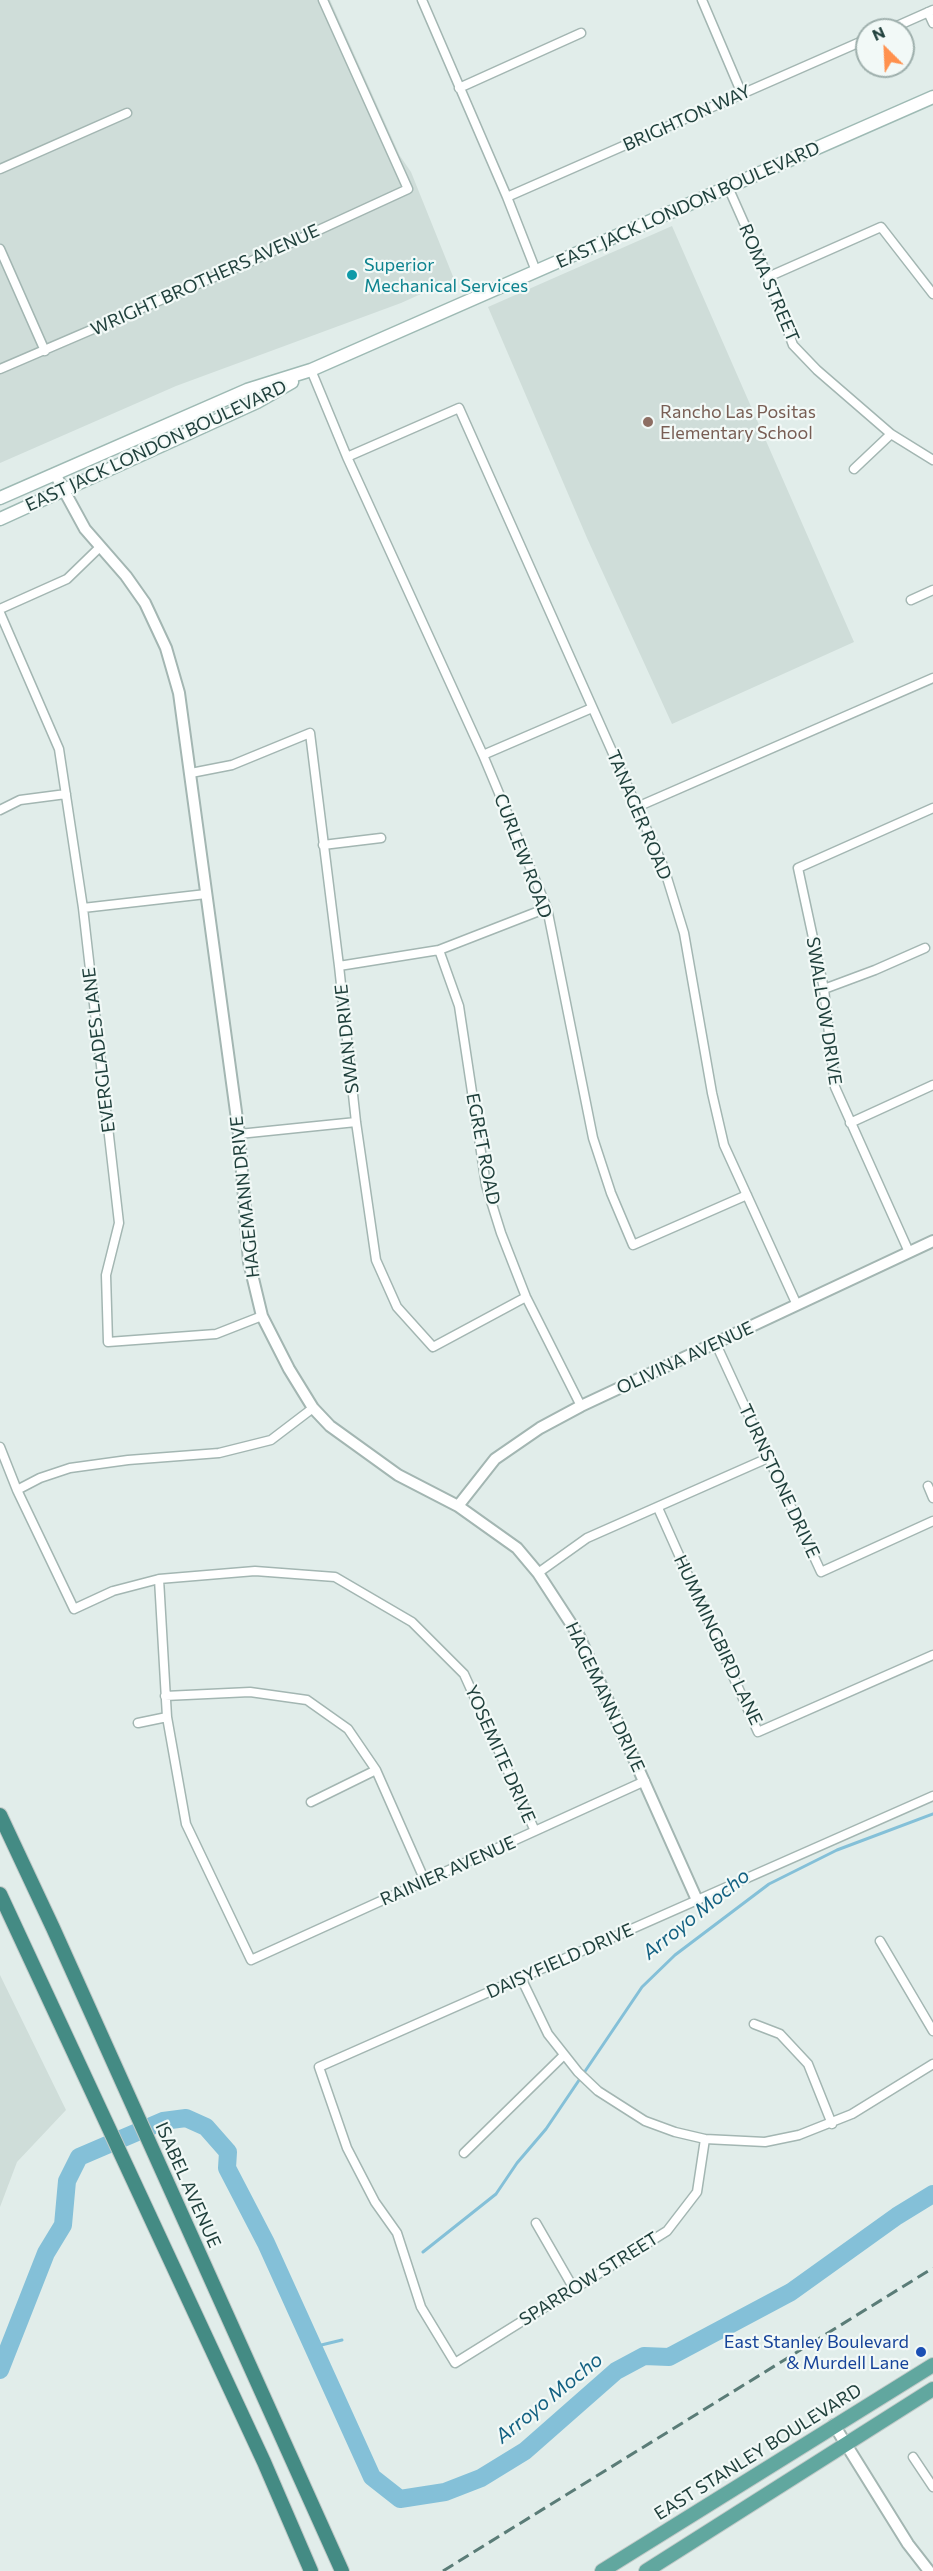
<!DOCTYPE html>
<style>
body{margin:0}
#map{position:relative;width:933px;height:2571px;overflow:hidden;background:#e1edea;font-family:Commissioner,sans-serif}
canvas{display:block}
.north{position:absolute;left:855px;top:18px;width:60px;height:60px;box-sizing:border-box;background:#f2f9f7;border:2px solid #9eafac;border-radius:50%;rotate:336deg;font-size:16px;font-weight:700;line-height:24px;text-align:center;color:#20403c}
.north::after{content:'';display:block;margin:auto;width:21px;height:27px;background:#ff914e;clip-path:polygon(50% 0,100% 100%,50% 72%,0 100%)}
</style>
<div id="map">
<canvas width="933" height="2571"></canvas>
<div class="north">N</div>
</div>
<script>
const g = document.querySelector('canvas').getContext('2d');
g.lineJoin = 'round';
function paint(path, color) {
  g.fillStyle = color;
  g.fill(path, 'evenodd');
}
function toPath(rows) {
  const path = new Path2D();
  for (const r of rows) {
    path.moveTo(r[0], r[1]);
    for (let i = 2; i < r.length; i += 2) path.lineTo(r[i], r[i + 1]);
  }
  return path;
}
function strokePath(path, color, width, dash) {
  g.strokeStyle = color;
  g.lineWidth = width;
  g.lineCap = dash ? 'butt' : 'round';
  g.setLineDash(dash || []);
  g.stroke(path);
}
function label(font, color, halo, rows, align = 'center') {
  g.font = font + ' Commissioner,sans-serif';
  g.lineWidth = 4.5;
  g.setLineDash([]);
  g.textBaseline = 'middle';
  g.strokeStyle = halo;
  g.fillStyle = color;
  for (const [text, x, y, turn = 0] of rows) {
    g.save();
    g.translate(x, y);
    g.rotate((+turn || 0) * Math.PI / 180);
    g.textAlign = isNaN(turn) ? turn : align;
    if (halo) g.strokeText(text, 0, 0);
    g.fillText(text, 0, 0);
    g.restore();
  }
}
paint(toPath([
 [0,0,330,0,400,156,411,172,454,279,401,303,176,386,0,463],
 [672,226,854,642,672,724,587,538,488,307],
 [0,1975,66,2110,17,2162,0,2207]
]), '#cfddd9');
strokePath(toPath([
 [423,2252,496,2194,517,2163,546,2129,642,1987,675,1955,769,1884,837,1850,933,1814],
 [313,2347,342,2340]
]), '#84c0d8', 3);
strokePath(toPath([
 [0,2370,46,2253,63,2225,67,2181,79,2157,163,2121,186,2118,206,2127,228,2152,227,2168,266,2243,372,2477,400,2499,445,2492,481,2478,525,2451,616,2371,644,2356,669,2357,791,2292,897,2216,933,2194]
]), '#84c0d8', 18);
const minor = toPath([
 [422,0,507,197,536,271],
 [702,0,742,94],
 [928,12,933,23],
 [888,30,933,10],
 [459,88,581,33],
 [0,169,127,113],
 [728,187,768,277,793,345,817,370,891,434,933,460],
 [507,197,867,39],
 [0,249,45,351],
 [768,277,881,227,933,294],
 [0,369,247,263,408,189,323,0],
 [311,370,347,457,483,755,547,908,593,1138,611,1193,633,1245,747,1195],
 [347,457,459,408,664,868,684,933,712,1093,724,1145,797,1305],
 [854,469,891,434],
 [911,600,933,590],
 [0,609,67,579,100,547],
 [0,613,59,749,83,908,119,1223,106,1275,108,1342,216,1334,262,1316],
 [483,755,592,708],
 [191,773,232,765,310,733,339,966,356,1122,376,1260,397,1307,433,1347,526,1297],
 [637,807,933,678],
 [0,810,20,800,66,794],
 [323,845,381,838],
 [83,908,206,894],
 [439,950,459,1006,486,1185,501,1233,526,1297,581,1406],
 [339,966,439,950,547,908],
 [824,989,875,970,925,948],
 [850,1123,933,1085],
 [239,1134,356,1122],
 [909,1252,835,1087,824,989,798,868,933,808],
 [716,1344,821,1572,933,1521],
 [0,1447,17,1490,74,1609,113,1591,159,1579,255,1571,335,1577,412,1622,464,1674,535,1831],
 [928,1486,933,1498],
 [17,1490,40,1478,70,1468,128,1460,219,1453,271,1440,313,1408],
 [658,1508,758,1732,933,1655],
 [538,1573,587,1538,768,1458],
 [159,1579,167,1717,186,1824,251,1960,645,1781],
 [165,1696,250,1692,307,1700,348,1729,376,1770,425,1881],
 [138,1723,167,1717],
 [311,1802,376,1770],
 [880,1941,933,2031],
 [521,1978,548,2034,578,2072,598,2091,645,2121,675,2132,705,2139,765,2142,799,2135,852,2114,933,2064],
 [754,2024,780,2034,808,2064,832,2124],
 [705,2139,697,2192,667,2231,455,2363,421,2307,397,2233,375,2202,347,2148,319,2067,933,1796],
 [464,2153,564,2055],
 [536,2223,574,2289],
 [913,2457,933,2487]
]);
const tertiary = toPath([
 [55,474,85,529,126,576,145,603,166,648,179,693,239,1134,249,1262,262,1316,289,1369,313,1408,330,1426,398,1475,458,1506,517,1548,538,1573,579,1636,697,1900],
 [458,1506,495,1459,540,1428,581,1406,933,1241],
 [834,2425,908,2544,929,2571]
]);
const secondary = toPath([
 [0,498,247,390,311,370,933,97],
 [0,519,257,402,292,382]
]);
const primary = toPath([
 [602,2571,933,2365],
 [646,2571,933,2389]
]);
const trunk = toPath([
 [0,1815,53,1928,342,2571],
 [0,1894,264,2462,311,2571]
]);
strokePath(minor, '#a3b6b2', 11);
strokePath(tertiary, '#a3b6b2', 14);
strokePath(secondary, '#9ebab4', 15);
strokePath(primary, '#c1cac8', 16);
strokePath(trunk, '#c1cac8', 16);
strokePath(minor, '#fff', 8);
strokePath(tertiary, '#fff', 10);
strokePath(secondary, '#fff', 12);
strokePath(primary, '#61a79f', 14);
strokePath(trunk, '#448b84', 14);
strokePath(toPath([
 [443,2571,933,2268]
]), '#5a7c77', 3, [12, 6]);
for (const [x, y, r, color] of [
 [352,275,6,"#0f9aa8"],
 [648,422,6,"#8d6e63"],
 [921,2352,6,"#1a4fb4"]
]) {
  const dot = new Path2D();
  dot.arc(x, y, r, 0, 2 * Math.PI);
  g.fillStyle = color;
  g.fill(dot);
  strokePath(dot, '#f2f9f7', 2);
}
label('18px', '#20403c', '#f2f9f7', [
 ["BRIGHTON WAY",687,118,-24],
 ["EAST JACK LONDON BOULEVARD",688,205,-24],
 ["WRIGHT BROTHERS AVENUE",205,280,-24],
 ["ROMA STREET",769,283,67],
 ["EAST JACK LONDON BOULEVARD",156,446,-25],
 ["TANAGER ROAD",639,815,67],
 ["CURLEW ROAD",523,856,69],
 ["SWALLOW DRIVE",824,1011,81],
 ["SWAN DRIVE",347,1039,-96],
 ["EVERGLADES LANE",99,1050,-97],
 ["EGRET ROAD",483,1149,79],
 ["HAGEMANN DRIVE",245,1197,-96],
 ["OLIVINA AVENUE",685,1358,-25],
 ["TURNSTONE DRIVE",779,1481,65],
 ["HUMMINGBIRD LANE",718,1640,65],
 ["HAGEMANN DRIVE",605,1697,65],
 ["YOSEMITE DRIVE",500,1754,66],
 ["RAINIER AVENUE",448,1871,-24],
 ["DAISYFIELD DRIVE",560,1961,-24],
 ["ISABEL AVENUE",188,2185,66],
 ["SPARROW STREET",589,2279,-32],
 ["EAST STANLEY BOULEVARD",758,2452,-32]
]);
label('18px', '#0d838f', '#f2f9f7', [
 ["Superior",364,265],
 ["Mechanical Services",364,286]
], 'left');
label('18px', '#785e54', '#f2f9f7', [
 ["Rancho Las Positas",660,412],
 ["Elementary School",660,433]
], 'left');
label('18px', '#164399', '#f2f9f7', [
 ["East Stanley Boulevard",909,2342],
 ["& Murdell Lane",909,2363]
], 'right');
label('italic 20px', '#136182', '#f2f9f7', [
 ["Arroyo Mocho",696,1914,-39],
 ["Arroyo Mocho",549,2398,-39]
]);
</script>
